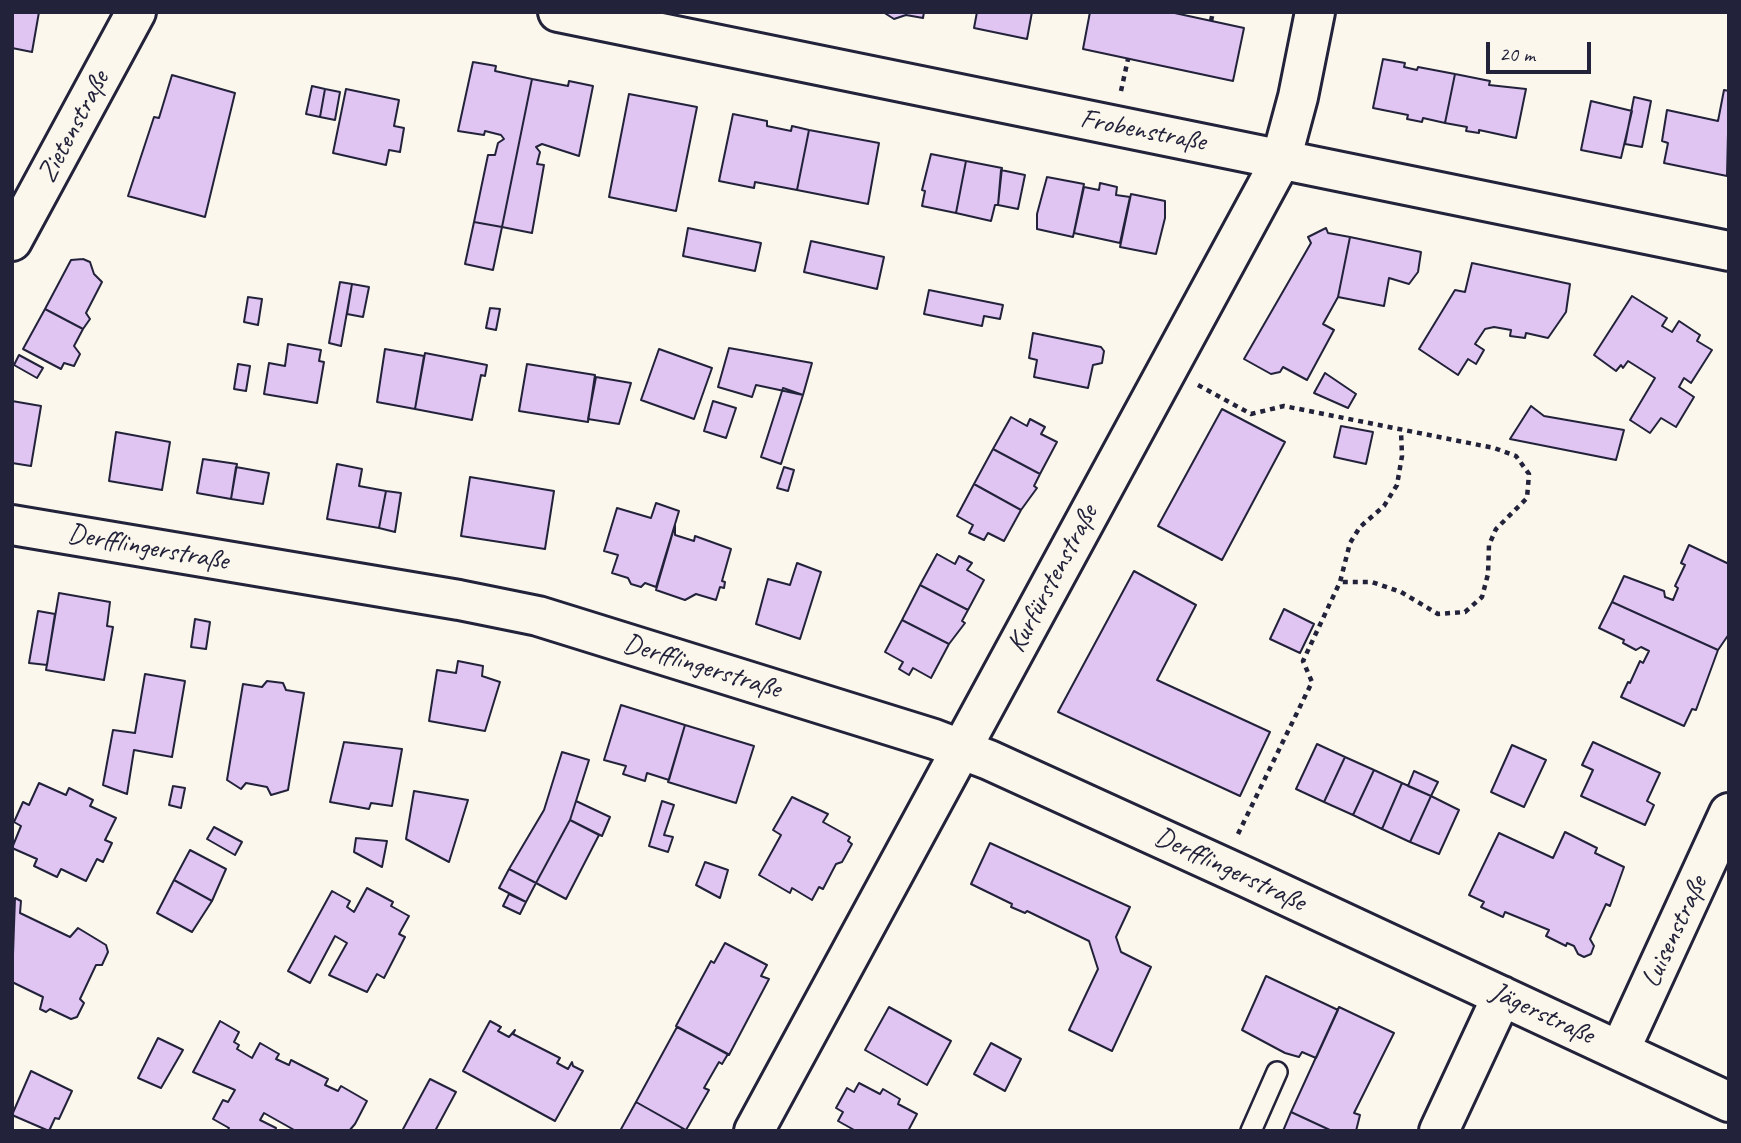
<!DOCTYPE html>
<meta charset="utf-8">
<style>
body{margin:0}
#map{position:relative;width:1741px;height:1143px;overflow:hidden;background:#fbf7ec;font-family:Caveat,sans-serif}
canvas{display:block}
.frame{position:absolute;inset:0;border:14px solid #22223b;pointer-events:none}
.scale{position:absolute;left:1486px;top:42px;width:105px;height:32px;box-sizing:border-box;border:4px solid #22223b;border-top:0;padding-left:9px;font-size:21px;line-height:24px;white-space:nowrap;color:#22223b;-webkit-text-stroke:5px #fbf7ec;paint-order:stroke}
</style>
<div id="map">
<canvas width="1741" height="1143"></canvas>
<div class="frame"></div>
<div class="scale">20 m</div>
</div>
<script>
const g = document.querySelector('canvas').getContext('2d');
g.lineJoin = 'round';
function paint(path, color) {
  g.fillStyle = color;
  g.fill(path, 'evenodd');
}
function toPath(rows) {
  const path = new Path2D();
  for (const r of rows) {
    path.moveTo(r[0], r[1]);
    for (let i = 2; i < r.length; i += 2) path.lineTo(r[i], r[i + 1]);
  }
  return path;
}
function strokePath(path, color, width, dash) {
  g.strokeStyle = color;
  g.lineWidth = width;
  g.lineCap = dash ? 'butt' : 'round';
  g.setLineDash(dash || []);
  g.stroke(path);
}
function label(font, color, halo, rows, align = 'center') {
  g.font = font + ' Caveat,sans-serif';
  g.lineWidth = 7;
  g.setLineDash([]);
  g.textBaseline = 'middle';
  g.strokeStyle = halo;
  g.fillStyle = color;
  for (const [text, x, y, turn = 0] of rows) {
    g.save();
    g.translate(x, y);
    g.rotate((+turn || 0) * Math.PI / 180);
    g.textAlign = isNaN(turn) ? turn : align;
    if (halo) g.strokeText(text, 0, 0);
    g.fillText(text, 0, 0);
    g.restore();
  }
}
const building = toPath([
 [12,12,39,12,32,52,12,48,12,12],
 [883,12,924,12,923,18,906,15,894,19,883,12],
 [977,12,1032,12,1027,39,974,28,977,12],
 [1090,12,1170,12,1244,28,1233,81,1083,49,1090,12],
 [1383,59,1405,63,1404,67,1417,70,1418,67,1455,74,1445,123,1423,118,1422,122,1407,119,1408,115,1373,108,1383,59],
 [473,62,496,66,495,71,532,79,502,227,474,222,488,155,495,155,498,143,504,139,501,135,485,131,484,135,458,131,473,62],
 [1455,74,1490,81,1489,85,1526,89,1516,138,1479,130,1479,133,1466,131,1467,127,1445,123,1455,74],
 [172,75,235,93,205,217,128,196,154,117,159,118,172,75],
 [532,79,568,86,569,81,593,86,579,156,542,144,536,147,540,152,537,164,544,165,532,233,502,227,532,79],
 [312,86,325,89,320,117,306,114,312,86],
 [325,89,340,92,335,120,320,117,325,89],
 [346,89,399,100,394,126,404,128,400,152,389,150,386,165,333,153,346,89],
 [1724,90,1729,91,1727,176,1664,163,1668,143,1662,141,1667,110,1718,121,1724,90],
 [629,94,697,107,676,211,609,197,629,94],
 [1634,97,1651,101,1642,147,1625,144,1634,97],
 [1591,101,1632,111,1621,158,1581,150,1591,101],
 [733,114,767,121,767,126,791,131,792,126,809,130,797,190,755,182,754,188,719,181,733,114],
 [809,130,879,143,868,204,797,190,809,130],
 [931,154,966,161,956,213,922,206,925,191,922,190,931,154],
 [966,161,1002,168,998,205,995,205,991,221,956,213,966,161],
 [1001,170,1025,175,1018,209,998,205,1001,170],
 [1047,177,1084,184,1073,237,1037,229,1037,214,1047,177],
 [1100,183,1117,187,1116,195,1130,197,1120,243,1074,233,1084,187,1099,190,1100,183],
 [1131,194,1165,201,1165,218,1156,254,1120,247,1131,194],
 [474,222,502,227,493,270,465,264,474,222],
 [688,228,761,243,755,271,683,256,688,228],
 [1326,228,1328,233,1350,237,1338,297,1323,324,1334,330,1307,380,1283,367,1280,372,1271,374,1244,359,1311,243,1308,237,1326,228],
 [1350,237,1421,252,1418,272,1409,284,1389,278,1384,306,1338,297,1350,237],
 [811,241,884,257,877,289,804,272,811,241],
 [83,259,90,262,94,274,102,282,86,313,90,319,83,329,45,309,71,260,83,259],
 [1472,263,1570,284,1566,312,1548,338,1526,333,1525,338,1510,336,1511,330,1494,327,1485,329,1475,344,1484,350,1476,364,1468,359,1458,375,1419,349,1455,290,1465,292,1472,263],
 [340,282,352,284,341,346,329,343,340,282],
 [352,284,369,287,363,317,347,314,352,284],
 [929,290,1003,305,1000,319,984,316,982,326,924,314,929,290],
 [1632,296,1667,318,1662,326,1672,332,1679,321,1700,335,1697,341,1712,350,1691,383,1684,378,1679,387,1694,397,1676,427,1661,418,1650,433,1630,420,1655,378,1628,361,1623,368,1621,365,1616,371,1594,355,1632,296],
 [248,297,262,299,258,325,244,322,248,297],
 [490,308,500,309,496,330,486,328,490,308],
 [45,309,83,329,74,346,80,354,74,366,64,363,61,369,23,349,45,309],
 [1033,333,1101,347,1104,351,1102,363,1093,365,1088,388,1034,377,1037,360,1029,358,1033,333],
 [288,344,321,350,319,361,324,362,317,403,264,394,269,363,285,366,288,344],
 [729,348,812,363,803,395,756,385,752,397,718,387,729,348],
 [385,349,424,356,415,409,377,402,385,349],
 [659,349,712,368,694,419,641,400,659,349],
 [425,353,487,365,485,376,481,375,472,420,415,409,425,353],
 [19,355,43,368,37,378,14,365,19,355],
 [238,364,250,366,246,391,234,389,238,364],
 [527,364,595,375,588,422,519,411,527,364],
 [1325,373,1356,394,1348,408,1314,393,1325,373],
 [596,377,631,383,619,424,588,419,596,377],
 [783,388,803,395,781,464,761,457,783,388],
 [12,401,41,406,31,466,12,463,12,401],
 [713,401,736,408,726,438,704,431,713,401],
 [1531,406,1544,416,1624,430,1616,460,1510,439,1531,406],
 [1222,409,1285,442,1222,560,1158,526,1222,409],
 [1011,417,1027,426,1030,419,1045,427,1041,434,1057,442,1040,474,993,449,1011,417],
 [1341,426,1373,432,1366,464,1334,457,1341,426],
 [116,432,170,442,162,490,109,481,116,432],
 [993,449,1040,474,1034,486,1037,488,1021,510,974,484,993,449],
 [203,459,237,464,231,499,197,493,203,459],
 [337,464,362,469,359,486,386,491,379,528,327,519,337,464],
 [236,467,269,473,263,504,231,499,236,467],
 [784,467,794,470,788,491,777,488,784,467],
 [470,477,554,491,545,549,461,536,470,477],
 [974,484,1021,510,1004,541,988,533,984,540,969,533,973,525,957,516,974,484],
 [386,491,401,493,395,532,379,528,386,491],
 [656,503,679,511,656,587,645,583,641,587,631,584,628,578,612,573,618,555,604,551,617,508,651,518,656,503],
 [675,525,675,535,694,541,695,536,731,549,722,581,725,582,724,588,720,587,716,600,696,594,685,600,656,590,675,525],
 [1689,545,1729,564,1729,634,1718,650,1612,602,1624,576,1664,591,1665,597,1673,600,1678,588,1675,586,1685,565,1681,563,1689,545],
 [937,554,955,564,959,556,972,563,967,570,984,580,968,610,920,585,937,554],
 [797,563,821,572,800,639,756,624,768,579,790,585,797,563],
 [1134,571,1196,605,1157,680,1270,732,1240,796,1058,712,1134,571],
 [920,585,968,610,962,621,965,623,949,644,902,620,920,585],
 [59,593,110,602,107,626,113,627,104,680,46,670,59,593],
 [1612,602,1718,650,1696,710,1692,709,1684,726,1621,697,1628,682,1630,683,1640,661,1643,663,1649,651,1641,647,1636,650,1623,643,1624,640,1599,628,1612,602],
 [1284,609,1314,624,1300,653,1270,639,1284,609],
 [38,611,55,614,47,665,29,663,38,611],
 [195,619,210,622,206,649,191,647,195,619],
 [902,620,949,644,931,678,913,668,909,675,899,669,903,662,885,652,902,620],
 [458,661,483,666,482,676,500,682,485,731,429,721,437,670,456,673,458,661],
 [145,674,185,681,172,757,134,750,127,794,103,785,113,730,135,733,145,674],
 [267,681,283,683,286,690,304,693,288,790,271,795,267,787,246,783,241,789,227,780,243,684,262,687,267,681],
 [621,705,685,725,669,780,647,773,645,781,623,774,626,766,604,760,621,705],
 [685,725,754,746,736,803,668,782,685,725],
 [344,742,402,749,392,806,371,803,369,809,330,802,344,742],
 [1593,742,1660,773,1647,801,1654,805,1645,825,1581,796,1593,770,1582,765,1593,742],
 [1317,744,1345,757,1324,802,1296,789,1317,744],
 [1512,745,1546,760,1524,807,1491,792,1512,745],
 [562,752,589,760,570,820,536,883,509,869,544,810,562,752],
 [1345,757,1374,770,1353,815,1324,802,1345,757],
 [1374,770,1402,783,1382,829,1353,815,1374,770],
 [1414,771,1438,782,1431,796,1408,786,1414,771],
 [39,783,66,795,69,788,93,800,90,806,116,818,105,840,112,843,103,862,97,859,86,881,61,869,57,877,34,866,37,859,12,848,21,826,14,822,23,802,29,805,39,783],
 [1402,783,1431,796,1410,842,1382,829,1402,783],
 [173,786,185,788,181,808,169,805,173,786],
 [414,791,468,800,449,862,406,839,414,791],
 [1431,796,1459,810,1439,854,1410,842,1431,796],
 [792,797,828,814,823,822,850,837,848,841,852,844,842,862,836,864,823,889,819,887,812,900,792,888,790,893,759,875,781,835,773,830,792,797],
 [576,801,610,817,602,836,570,820,576,801],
 [662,801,674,805,664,835,673,837,668,852,649,846,662,801],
 [570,820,599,835,566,899,536,883,570,820],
 [214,827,242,842,235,855,207,839,214,827],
 [1565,832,1597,848,1595,853,1624,867,1610,906,1606,904,1590,939,1594,946,1591,954,1584,957,1578,954,1574,946,1567,943,1566,946,1546,936,1549,930,1505,912,1503,917,1481,907,1484,902,1469,895,1499,833,1553,858,1565,832],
 [356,838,387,841,382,867,354,852,356,838],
 [990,843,1130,907,1116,937,1121,952,1151,967,1112,1051,1069,1030,1098,969,1089,941,1027,911,1025,913,1011,907,1012,904,971,884,990,843],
 [190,850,226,869,212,901,174,880,190,850],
 [705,862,728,870,720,898,696,885,705,862],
 [509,869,536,883,526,902,499,888,509,869],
 [174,880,212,901,192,932,157,913,174,880],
 [367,888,393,902,391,906,409,916,399,934,405,937,384,978,377,974,367,992,329,975,347,943,335,936,310,983,288,971,332,891,350,901,347,907,354,912,367,888],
 [509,894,526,902,520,914,503,906,509,894],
 [15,898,21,901,20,913,70,937,78,928,106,945,108,952,102,965,96,965,80,999,84,1003,77,1017,71,1019,50,1009,46,1012,40,1009,43,997,12,982,15,898],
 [725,943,767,965,761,976,769,979,729,1055,676,1026,711,961,714,963,725,943],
 [1266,976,1338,1010,1316,1058,1302,1052,1299,1057,1285,1053,1242,1030,1266,976],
 [889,1007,951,1041,927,1085,865,1050,889,1007],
 [1339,1007,1394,1033,1354,1113,1360,1115,1356,1131,1332,1131,1291,1112,1339,1007],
 [220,1021,239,1032,234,1042,239,1045,237,1049,252,1058,260,1043,279,1054,276,1059,289,1065,291,1060,328,1079,325,1085,338,1091,341,1086,367,1101,355,1124,349,1131,296,1131,264,1113,260,1120,276,1128,275,1131,227,1131,229,1128,213,1119,223,1100,228,1102,235,1090,193,1072,220,1021],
 [490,1021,501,1027,498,1031,509,1037,515,1030,513,1034,560,1058,557,1063,568,1069,572,1062,573,1066,583,1071,555,1121,463,1071,490,1021],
 [677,1027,728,1054,722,1064,719,1062,704,1088,709,1090,686,1130,636,1102,677,1027],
 [158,1038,183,1050,161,1088,138,1078,158,1038],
 [991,1043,1021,1059,1005,1091,974,1074,991,1043],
 [31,1071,72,1091,59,1119,55,1118,49,1131,12,1115,31,1071],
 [430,1079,456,1092,435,1131,402,1131,430,1079],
 [859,1083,880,1094,883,1089,900,1099,898,1104,917,1114,908,1131,856,1131,838,1121,843,1112,836,1108,847,1088,854,1092,859,1083],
 [636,1102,682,1128,681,1131,620,1131,636,1102],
 [1291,1112,1332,1131,1283,1131,1291,1112]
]);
paint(building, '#e0c4f2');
strokePath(building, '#22223b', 2);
const service = toPath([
 [1251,1131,1277,1072]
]);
const minor = toPath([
 [558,12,1729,251],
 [12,241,136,12],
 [12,525,459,600,538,616,934,739,989,760,1248,878,1729,1102],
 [1620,1050,1729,813],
 [754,1131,1281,160,1298,97,1315,12],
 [1439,1131,1502,996]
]);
strokePath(service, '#22223b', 24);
strokePath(minor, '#22223b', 44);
strokePath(toPath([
 [1211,21,1213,12],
 [1121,91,1128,59],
 [1198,385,1251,414,1284,406,1494,448,1516,456,1529,474,1527,498,1496,529,1489,545,1488,574,1482,597,1465,612,1438,614,1401,592,1372,582,1340,582],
 [1238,834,1312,682,1303,661,1340,582,1350,543,1360,527,1384,506,1397,485,1402,456,1401,431]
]), '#22223b', 4.5, [5, 5]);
strokePath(service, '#fbf7ec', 19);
strokePath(minor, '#fbf7ec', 38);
label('28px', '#22223b', '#fbf7ec', [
 ["Zietenstraße",74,127,-62],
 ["Frobenstraße",1143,131,11],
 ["Derfflingerstraße",148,548,10],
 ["Kurfürstenstraße",1053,579,-62],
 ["Derfflingerstraße",702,667,17],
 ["Derfflingerstraße",1230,870,25],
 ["Luisenstraße",1675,932,-65],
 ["Jägerstraße",1542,1014,25]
]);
</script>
